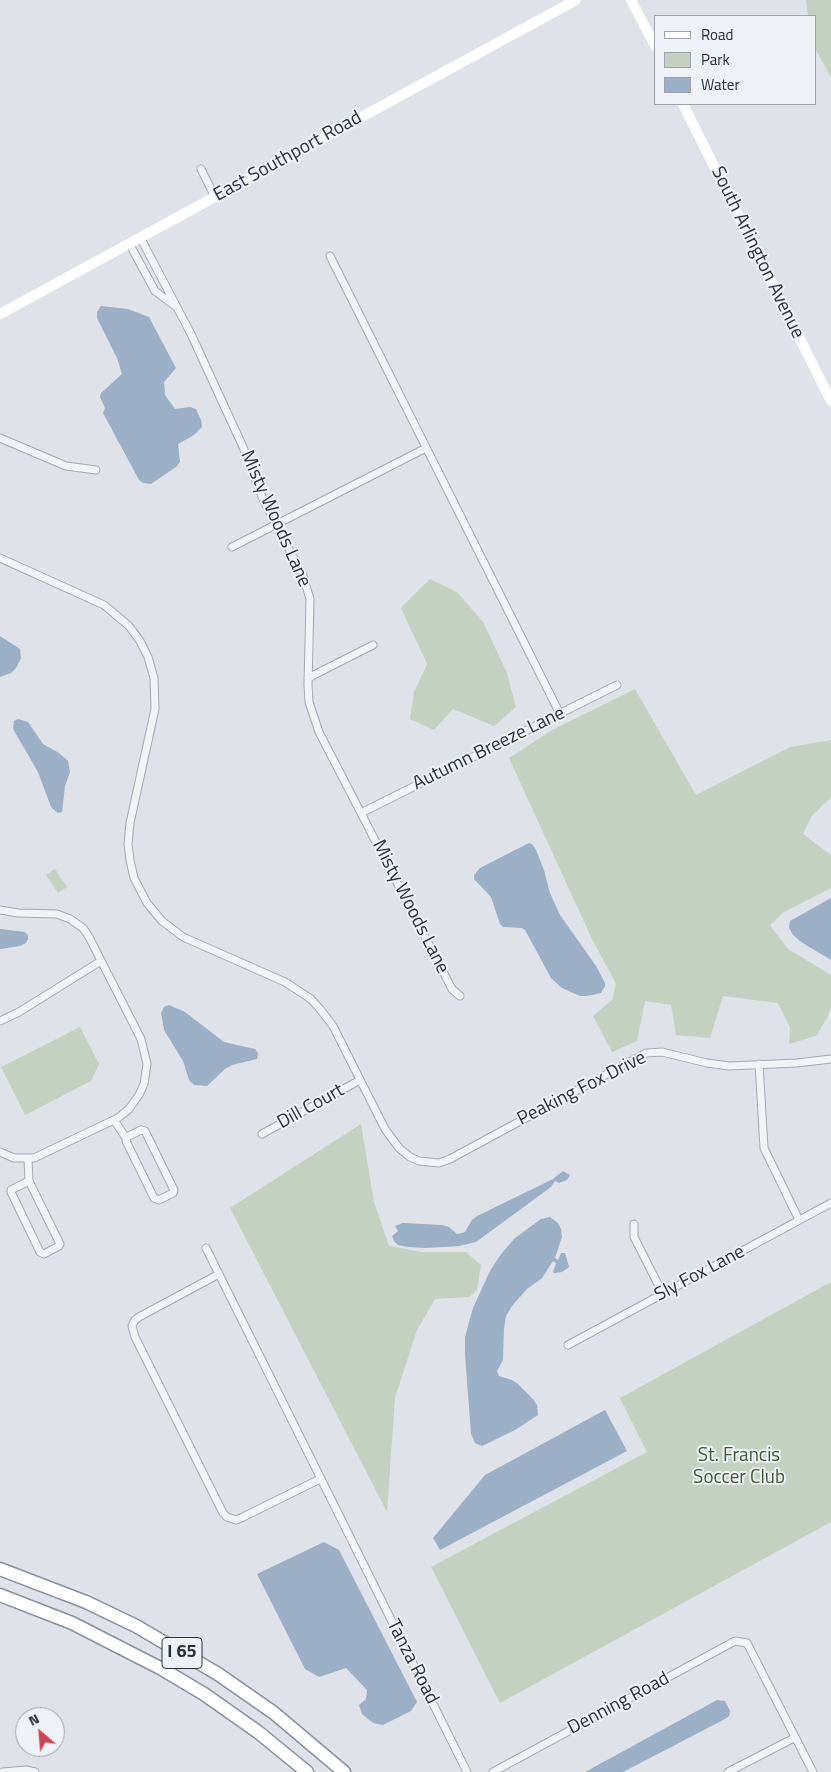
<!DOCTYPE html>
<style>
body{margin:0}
#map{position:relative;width:831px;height:1772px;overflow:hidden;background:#dfe2e8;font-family:"Titillium Web",sans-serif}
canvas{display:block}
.legend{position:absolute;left:654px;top:15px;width:162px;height:90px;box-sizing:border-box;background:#eef1f5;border:1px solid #9fa4ac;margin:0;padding:6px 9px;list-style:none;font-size:15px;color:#28303e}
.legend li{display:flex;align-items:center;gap:10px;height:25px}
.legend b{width:25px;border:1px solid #9fa4ac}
.north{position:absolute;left:15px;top:1707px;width:50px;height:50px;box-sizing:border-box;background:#eef1f5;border:1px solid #9fa4ac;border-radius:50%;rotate:333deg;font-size:14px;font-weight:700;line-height:20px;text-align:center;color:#28303e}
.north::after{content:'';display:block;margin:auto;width:18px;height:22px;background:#ca4757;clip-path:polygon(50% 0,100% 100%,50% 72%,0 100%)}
</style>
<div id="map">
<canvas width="831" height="1772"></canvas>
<ul class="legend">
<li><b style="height:6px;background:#fff"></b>Road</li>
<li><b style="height:14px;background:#c4d1c0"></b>Park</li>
<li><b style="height:14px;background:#9bafc7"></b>Water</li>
</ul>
<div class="north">N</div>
</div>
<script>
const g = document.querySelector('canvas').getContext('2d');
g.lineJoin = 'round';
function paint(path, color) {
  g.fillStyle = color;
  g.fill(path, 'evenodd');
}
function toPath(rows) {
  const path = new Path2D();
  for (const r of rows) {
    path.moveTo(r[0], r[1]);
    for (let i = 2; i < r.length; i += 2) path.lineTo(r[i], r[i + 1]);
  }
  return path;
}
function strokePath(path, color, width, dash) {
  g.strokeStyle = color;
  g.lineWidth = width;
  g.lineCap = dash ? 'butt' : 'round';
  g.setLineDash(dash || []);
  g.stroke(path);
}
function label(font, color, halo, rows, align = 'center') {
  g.font = font + ' "Titillium Web",sans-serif';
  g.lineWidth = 4;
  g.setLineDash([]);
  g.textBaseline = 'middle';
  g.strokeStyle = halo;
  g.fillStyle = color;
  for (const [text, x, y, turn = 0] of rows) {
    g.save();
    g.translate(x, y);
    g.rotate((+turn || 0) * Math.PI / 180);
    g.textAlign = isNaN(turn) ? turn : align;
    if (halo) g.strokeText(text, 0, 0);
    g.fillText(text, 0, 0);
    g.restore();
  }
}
paint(toPath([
 [806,0,831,0,831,78,815,48,815,16,808,16],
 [430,579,457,592,483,622,507,673,516,707,494,726,453,709,434,730,410,719,414,692,427,664,401,608],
 [635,689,696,795,790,747,831,740,831,797,811,817,803,834,831,855,831,888,784,912,770,925,788,949,831,975,831,1007,827,1018,816,1036,789,1044,790,1027,778,1003,723,996,710,1038,676,1035,671,1005,645,1001,637,1041,612,1052,593,1016,612,1000,616,984,591,937,509,758,552,730],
 [55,869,67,887,58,893,46,875],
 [80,1027,99,1064,91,1081,25,1115,1,1067],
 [361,1124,374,1202,389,1246,422,1252,466,1252,481,1265,477,1290,469,1297,435,1299,417,1330,395,1398,387,1512,230,1208],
 [831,1282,831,1522,500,1703,431,1567,647,1452,620,1398]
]), '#c4d1c0');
paint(toPath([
 [101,306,128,309,149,317,176,368,164,382,165,395,175,409,190,407,196,409,201,420,202,427,194,435,178,444,180,462,176,467,151,484,143,483,139,480,103,413,105,408,100,397,101,393,122,374,117,358,97,318,97,312],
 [0,636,20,649,21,658,16,668,11,673,0,677],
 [18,719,28,722,43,744,59,753,68,761,70,772,65,786,62,812,58,813,51,807,38,772,13,729,14,721],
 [529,843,532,844,536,850,544,870,550,893,560,915,596,966,605,983,605,986,601,993,587,996,580,996,562,988,551,978,525,930,522,928,503,927,500,924,491,897,474,879,474,875,480,868],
 [831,898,831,960,801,942,793,935,789,928,790,921],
 [0,929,25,932,28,935,28,939,26,943,20,946,0,949],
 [169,1005,185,1012,224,1042,255,1049,258,1053,257,1059,232,1065,225,1069,207,1086,194,1085,189,1080,183,1061,164,1030,161,1013,164,1007],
 [563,1171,570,1175,567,1180,559,1183,555,1181,551,1187,476,1242,459,1246,426,1248,408,1247,398,1245,394,1241,392,1236,398,1231,395,1226,403,1223,442,1225,449,1227,457,1234,462,1233,465,1232,472,1220,477,1216,553,1179],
 [550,1217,558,1223,561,1229,562,1237,555,1258,558,1260,561,1253,565,1253,569,1267,562,1272,554,1273,553,1272,556,1263,553,1261,542,1278,527,1289,512,1306,506,1316,504,1329,503,1360,497,1371,499,1376,512,1380,517,1383,533,1399,537,1405,538,1415,515,1430,482,1446,475,1443,471,1434,465,1355,465,1337,469,1322,473,1308,490,1271,501,1254,515,1238,541,1219],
 [605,1410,627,1451,440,1550,433,1538,485,1475],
 [324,1542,339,1550,417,1702,411,1711,383,1725,373,1723,362,1714,359,1705,366,1699,367,1690,346,1668,319,1677,305,1669,257,1574],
 [717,1700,725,1701,730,1711,729,1716,725,1719,623,1772,585,1772]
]), '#9bafc7');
const street = toPath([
 [201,169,215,197],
 [140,237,191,334,243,447,263,499,303,576,310,599,308,685,309,702,319,732,452,989,460,996],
 [129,243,155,291,175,306],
 [330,256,560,714],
 [0,438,66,466,96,470],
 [232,547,426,448],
 [0,558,104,605,129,626,140,641,148,657,154,678,155,709,130,823,128,844,130,860,134,878,147,903,162,921,183,937,285,982,311,999,320,1009,333,1026,385,1129,399,1148,410,1157,419,1161,439,1163,450,1159,646,1053,662,1052,707,1063,729,1066,797,1063,831,1059],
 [308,678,373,645],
 [361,813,617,685],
 [0,910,18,913,57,914,70,919,83,928,89,937,141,1039,147,1064,144,1084,139,1095,129,1109,118,1118,34,1158,14,1158,0,1152],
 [0,1021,19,1012,101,961],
 [759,1064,764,1148,799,1220],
 [114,1120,126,1138],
 [141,1130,145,1131,174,1190,173,1193,159,1200,154,1198,126,1141,127,1137,141,1130],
 [262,1134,360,1080],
 [28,1159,29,1181],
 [29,1181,60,1244,59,1246,44,1254,40,1252,11,1192,11,1190,29,1181],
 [634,1224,634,1237,663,1294],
 [206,1248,467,1772],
 [219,1274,139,1317,135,1320,132,1326,135,1337,223,1513,227,1517,236,1520,241,1518,320,1479],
 [568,1345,831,1203],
 [3,1772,26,1770,35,1772],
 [493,1772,735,1641,747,1643,813,1772],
 [728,1772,794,1738]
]);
const highway = toPath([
 [0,1569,86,1602,136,1626,218,1674,274,1713,344,1772],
 [0,1595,72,1623,162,1669,204,1694,258,1732,307,1772]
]);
strokePath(street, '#a4a9b2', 9);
strokePath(highway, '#878f9e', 15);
strokePath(street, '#f2f3f6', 7);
strokePath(toPath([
 [631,0,655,46],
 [683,104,831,401],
 [0,314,576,0]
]), '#fff', 10);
strokePath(highway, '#fff', 12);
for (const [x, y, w] of [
 [182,1653,40]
]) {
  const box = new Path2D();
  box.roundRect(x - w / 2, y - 15.5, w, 31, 4);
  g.fillStyle = '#eef1f5';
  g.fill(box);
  strokePath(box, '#28303e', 1);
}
label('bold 18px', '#28303e', null, [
 ["I 65",182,1653]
]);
label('19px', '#28303e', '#eef1f5', [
 ["East Southport Road",288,157,-29],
 ["South Arlington Avenue",757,253,64],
 ["Misty Woods Lane",275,519,66],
 ["Autumn Breeze Lane",489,749,-26],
 ["Misty Woods Lane",410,907,63],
 ["Peaking Fox Drive",582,1089,-27],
 ["Dill Court",311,1107,-29],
 ["Sly Fox Lane",700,1274,-28],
 ["Tanza Road",412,1662,63],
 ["Denning Road",619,1704,-28]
]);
label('19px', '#3c5a36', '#eef1f5', [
 ["St. Francis",739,1456],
 ["Soccer Club",739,1478]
]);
</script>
